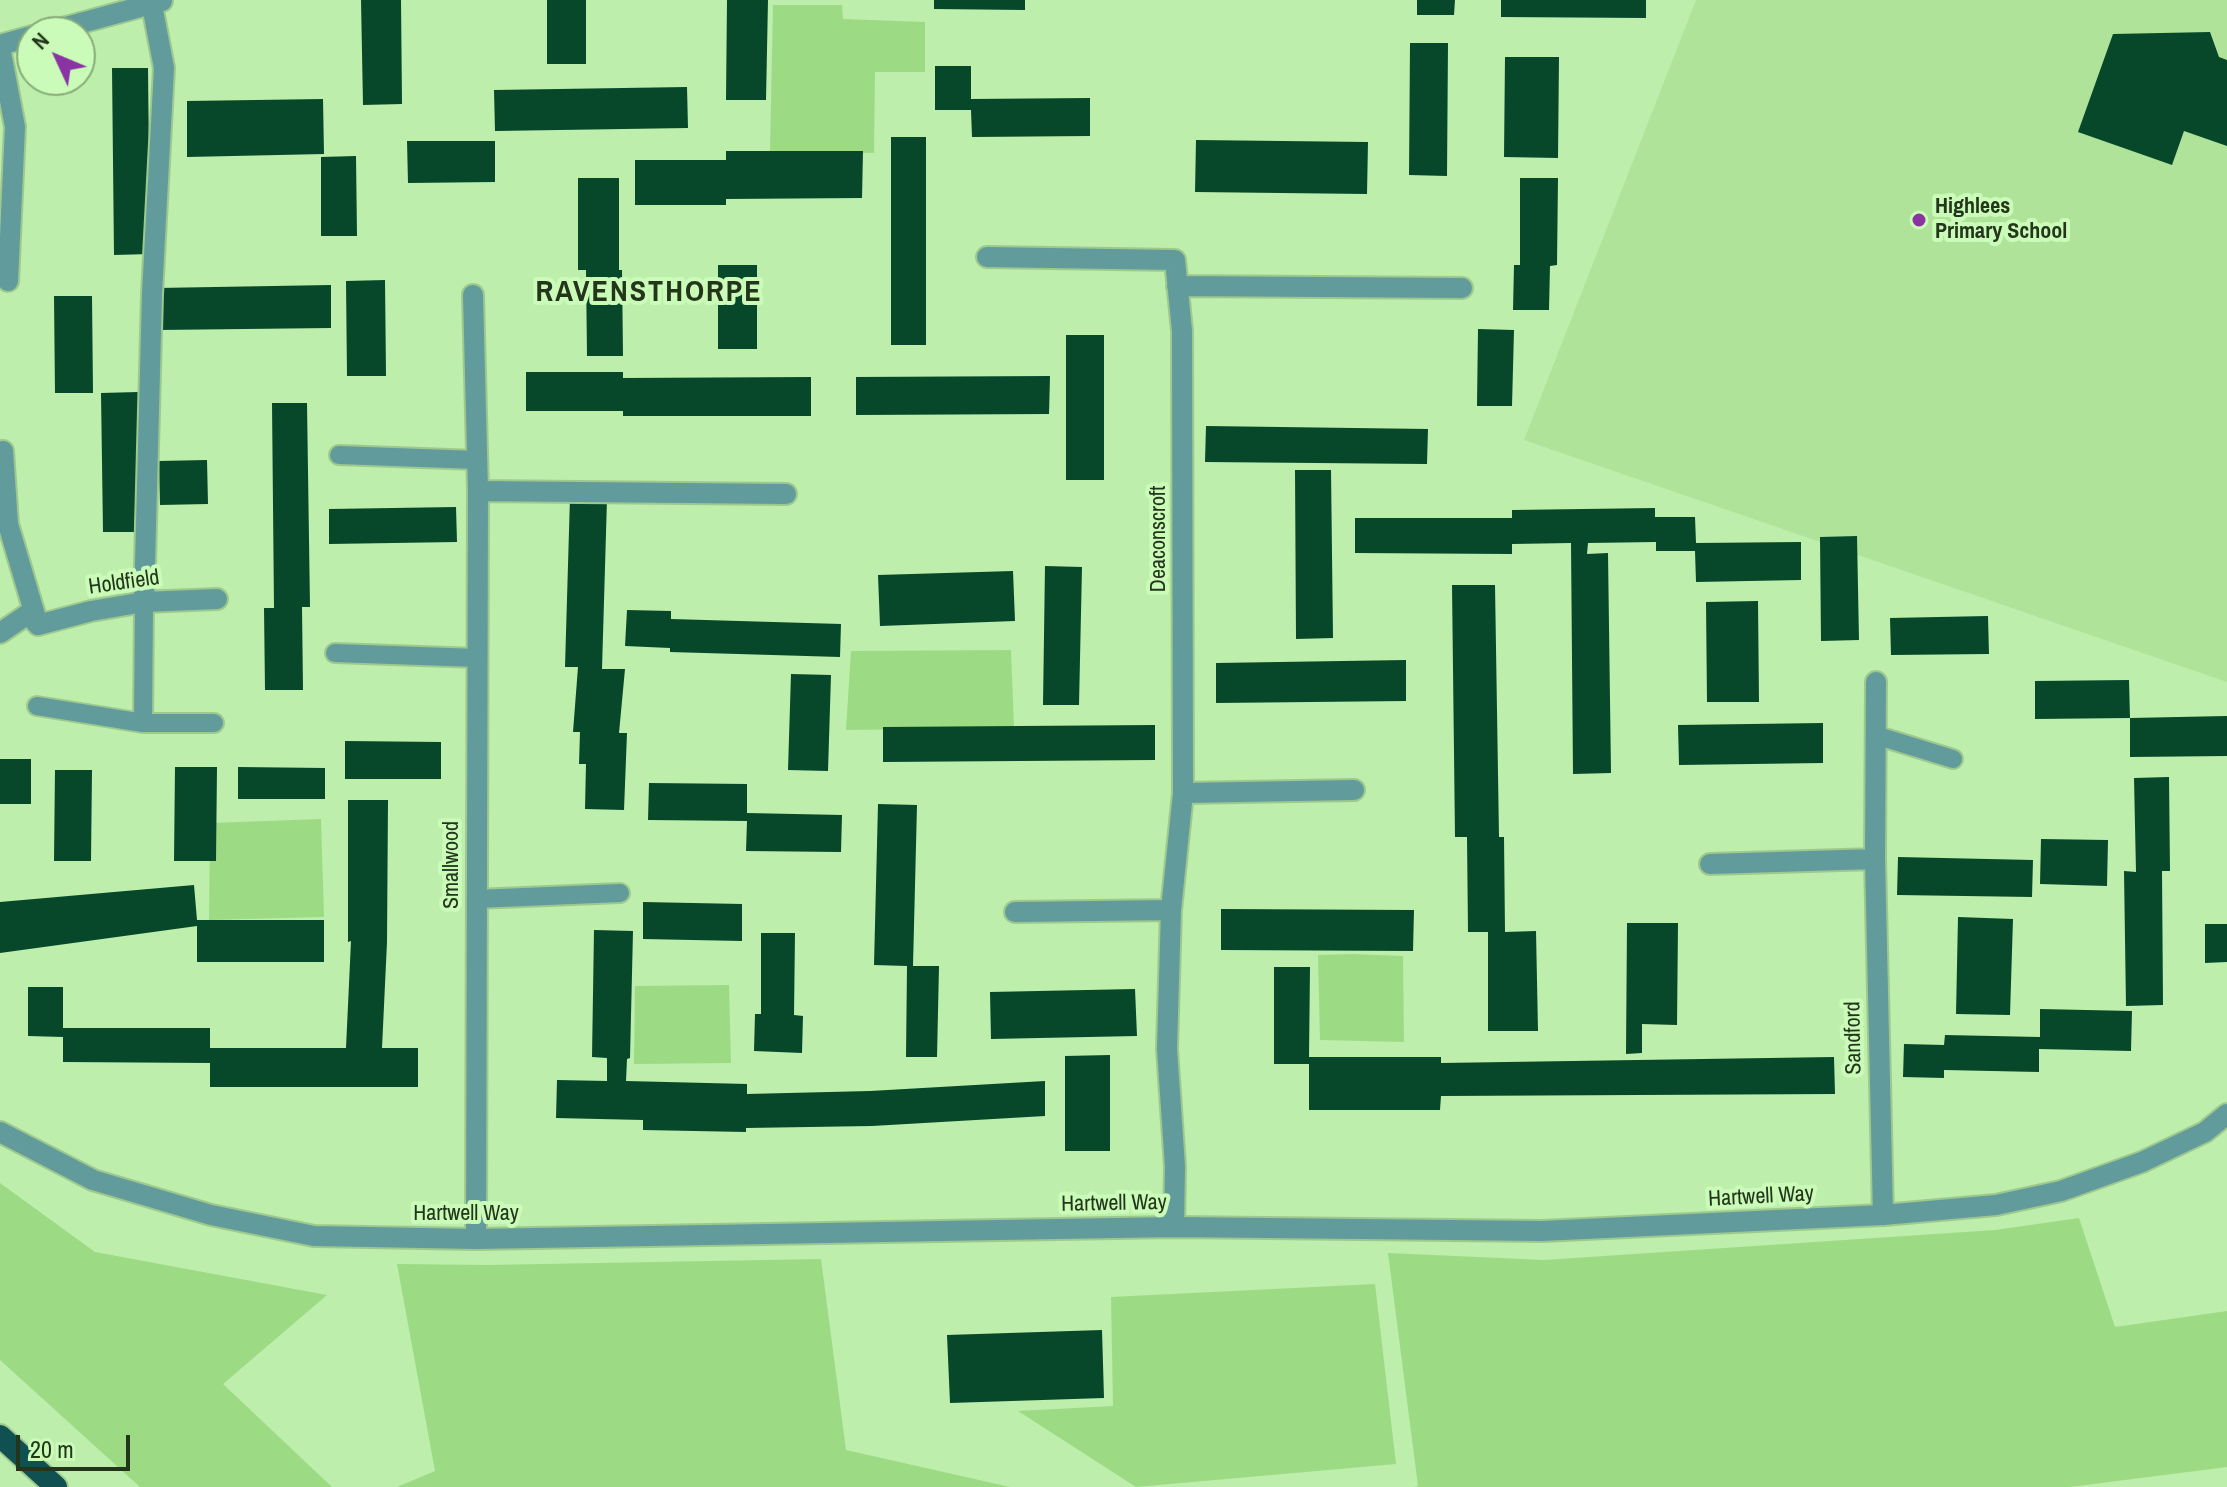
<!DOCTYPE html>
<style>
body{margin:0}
#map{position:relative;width:2227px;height:1487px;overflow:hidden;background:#bdeeab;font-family:"Archivo Narrow",sans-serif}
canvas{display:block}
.north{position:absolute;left:16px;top:16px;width:80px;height:80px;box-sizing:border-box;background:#cafbb8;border:2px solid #87ac7a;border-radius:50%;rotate:314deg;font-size:22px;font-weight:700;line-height:32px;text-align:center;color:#23361c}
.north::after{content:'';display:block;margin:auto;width:28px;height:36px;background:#8934a2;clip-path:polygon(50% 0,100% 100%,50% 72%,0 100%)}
.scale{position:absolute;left:16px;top:1435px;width:114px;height:36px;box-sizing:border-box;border:4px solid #23361c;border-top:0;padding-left:10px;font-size:24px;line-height:28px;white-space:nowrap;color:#23361c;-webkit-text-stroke:6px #cafbb8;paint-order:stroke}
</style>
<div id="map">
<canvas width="2227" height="1487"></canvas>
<div class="north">N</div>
<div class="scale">20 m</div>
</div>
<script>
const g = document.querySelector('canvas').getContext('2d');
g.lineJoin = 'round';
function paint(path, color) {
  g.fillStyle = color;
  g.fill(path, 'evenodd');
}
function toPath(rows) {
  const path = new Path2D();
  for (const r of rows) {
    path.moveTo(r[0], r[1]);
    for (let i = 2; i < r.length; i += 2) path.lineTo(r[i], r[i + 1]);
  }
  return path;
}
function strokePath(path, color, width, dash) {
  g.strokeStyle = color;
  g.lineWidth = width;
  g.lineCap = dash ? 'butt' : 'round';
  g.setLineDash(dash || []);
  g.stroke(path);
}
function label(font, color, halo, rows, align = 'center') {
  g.font = font + ' "Archivo Narrow",sans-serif';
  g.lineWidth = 8;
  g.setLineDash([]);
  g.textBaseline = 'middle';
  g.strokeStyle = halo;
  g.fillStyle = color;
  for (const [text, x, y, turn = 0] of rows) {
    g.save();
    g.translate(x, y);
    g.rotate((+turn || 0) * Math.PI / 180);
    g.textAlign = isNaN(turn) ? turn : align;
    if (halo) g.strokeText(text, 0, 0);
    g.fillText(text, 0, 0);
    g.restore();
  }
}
paint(toPath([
 [1696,0,2227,0,2227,682,1524,440]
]), '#afe39a');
paint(toPath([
 [773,5,842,5,843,19,925,22,925,72,875,72,874,153,770,151],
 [1011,650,1014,728,846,730,851,651],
 [321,819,324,917,209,920,210,823],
 [1353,954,1403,956,1404,1042,1320,1040,1318,955],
 [729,985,731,1063,634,1064,635,986],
 [0,1183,95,1252,327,1295,223,1384,332,1487,140,1487,0,1360],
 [2079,1218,2115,1327,2227,1311,2227,1467,2070,1487,1414,1487,1418,1486,1388,1253,1544,1260,1995,1230],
 [821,1259,846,1450,1010,1487,397,1487,435,1471,397,1264,487,1265],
 [1375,1284,1396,1464,1136,1487,1018,1411,1113,1406,1111,1297]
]), '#9cdb84');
paint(toPath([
 [361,0,401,0,402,104,363,105],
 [547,0,586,0,586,64,547,64],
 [727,0,768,0,766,100,726,100],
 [934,0,1025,0,1025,10,934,9],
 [1417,0,1455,0,1454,15,1417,15],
 [1501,0,1646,0,1646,18,1501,17],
 [2210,32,2219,57,2227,60,2227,146,2184,131,2172,165,2078,132,2113,34],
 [1410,43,1448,43,1447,176,1409,175],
 [1505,57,1559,57,1558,158,1504,157],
 [935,66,971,66,971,99,1090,98,1090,136,972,137,971,110,935,110],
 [112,68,148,68,150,254,114,255],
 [687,87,688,128,495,131,494,90],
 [323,99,324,154,187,157,187,101],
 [891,137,926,137,926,345,891,345],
 [1196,140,1368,142,1367,194,1195,192],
 [407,141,495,141,495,182,408,183],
 [726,151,863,151,862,198,726,199,726,205,635,205,635,160,726,160],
 [356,156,357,236,321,236,321,157],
 [578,178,619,178,619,270,622,270,623,356,587,356,586,270,578,270],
 [1520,178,1558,178,1557,265,1550,266,1549,310,1513,310,1514,265,1520,265],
 [718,265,757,265,757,349,718,349],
 [385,280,386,376,347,376,346,281],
 [331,285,331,328,158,330,157,288],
 [54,296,92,296,93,393,55,393],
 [1478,329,1514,330,1512,406,1477,406],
 [1066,335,1104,335,1104,480,1066,480],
 [526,372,623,372,623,378,811,377,811,416,623,416,623,411,526,411],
 [1050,376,1049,414,856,415,856,377],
 [138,392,140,532,103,532,101,393],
 [272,403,307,403,310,607,302,607,303,690,265,690,264,608,274,608],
 [1206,426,1428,429,1427,464,1205,462],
 [207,460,208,504,160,505,159,461],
 [1295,470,1331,470,1333,638,1296,639],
 [570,497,607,499,602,669,625,669,619,733,627,733,624,810,585,809,586,764,579,764,580,732,573,732,578,667,565,667],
 [456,507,457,542,329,544,329,509],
 [1655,508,1655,517,1695,517,1696,543,1801,542,1801,580,1696,582,1695,551,1656,551,1656,542,1588,543,1587,554,1608,553,1611,773,1573,774,1571,543,1512,544,1512,554,1355,553,1355,518,1512,518,1512,510],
 [1857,536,1859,640,1821,641,1820,537],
 [1045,566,1082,567,1079,705,1043,705],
 [1013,571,1015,621,880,626,878,575],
 [1452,585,1495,585,1499,837,1504,837,1505,932,1536,931,1538,1031,1488,1031,1488,932,1468,932,1467,837,1455,837],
 [1758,601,1759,702,1707,702,1706,602],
 [627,610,671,611,671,619,841,624,840,657,670,652,670,648,625,646],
 [1988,616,1989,654,1891,655,1890,618],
 [1406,660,1406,701,1216,703,1216,663],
 [791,674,831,675,828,771,788,770],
 [2129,680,2130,718,2035,719,2035,681],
 [2227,716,2227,756,2130,757,2130,718],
 [1823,723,1823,763,1679,765,1678,725],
 [1155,725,1155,760,883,762,883,727],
 [345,741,441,742,441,779,345,779],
 [0,759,31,759,31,804,0,804],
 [175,767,217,767,216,861,174,861],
 [238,767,325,768,325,799,238,799],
 [55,770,92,770,91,861,54,861],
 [2169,777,2170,871,2162,871,2163,1005,2126,1006,2124,871,2136,872,2134,778],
 [649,783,747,784,747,813,842,815,841,852,746,851,747,821,648,820],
 [348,800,388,800,387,942,382,1048,418,1048,418,1087,210,1087,210,1063,63,1062,63,1037,28,1036,28,987,63,987,63,1028,210,1028,210,1048,346,1048,351,941,348,942],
 [878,804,917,805,913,966,939,966,937,1057,906,1057,907,966,874,965],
 [2041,839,2108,840,2107,886,2040,884],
 [1898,857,2033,860,2032,897,1897,895],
 [194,885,197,920,324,920,324,962,197,962,197,926,0,953,0,902],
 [643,902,742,904,742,941,643,939],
 [1221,909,1414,910,1413,951,1221,950],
 [1958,917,2013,919,2010,1015,1956,1014],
 [1627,923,1678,923,1677,1025,1642,1024,1642,1053,1626,1054],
 [2205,924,2227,924,2227,962,2205,963],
 [594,930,633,931,630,1058,627,1059,626,1081,747,1084,747,1094,870,1091,1045,1081,1045,1116,872,1126,746,1128,746,1132,643,1130,643,1120,556,1118,557,1080,607,1081,607,1058,592,1057],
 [761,933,795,933,794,1015,803,1016,802,1053,754,1051,755,1014,761,1014],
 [1274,967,1310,967,1309,1057,1441,1057,1441,1063,1834,1057,1835,1094,1441,1096,1440,1110,1309,1110,1309,1064,1274,1064],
 [1135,989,1137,1036,991,1039,990,992],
 [2040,1009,2132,1011,2131,1051,2039,1049,2039,1072,1944,1070,1944,1078,1903,1077,1904,1044,1944,1045,1945,1035,2040,1037],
 [1110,1055,1110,1151,1065,1151,1065,1056],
 [1102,1330,1104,1398,950,1403,947,1335]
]), '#07482a');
const service = toPath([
 [339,455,477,460],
 [335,653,477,658],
 [37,706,143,723,214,723],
 [143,723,144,602],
 [1875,735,1953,759],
 [476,899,620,893]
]);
const pedestrian = toPath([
 [81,23,162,1],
 [144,602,152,294,164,68,151,0]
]);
const minor = toPath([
 [47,32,81,23],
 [0,45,32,36],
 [0,47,15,127,8,281],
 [987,257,1175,260,1182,331,1183,793],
 [1177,286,1462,288],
 [473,295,478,491,476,1239],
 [3,451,8,524,38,625],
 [478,491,786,494],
 [0,633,28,614,38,625,91,611,144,602,217,599],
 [1875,859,1876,682],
 [1710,864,1875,859,1883,1215],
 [1015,912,1171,910],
 [1174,1227,1175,1167,1167,1049,1171,910,1183,793,1354,790]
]);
const tertiary = toPath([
 [0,1132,93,1180,211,1215,314,1236,476,1239,1174,1227,1542,1231,1883,1215,1996,1205,2061,1191,2142,1162,2205,1132,2227,1114]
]);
const trunk = toPath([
 [0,1436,56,1487]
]);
strokePath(service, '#9ec98e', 22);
strokePath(pedestrian, '#9ec98e', 24);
strokePath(minor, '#9ec98e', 24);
strokePath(tertiary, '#9ec98e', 24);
strokePath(trunk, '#9ec98e', 26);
strokePath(service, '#629b9c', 18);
strokePath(pedestrian, '#629b9c', 20);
strokePath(minor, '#629b9c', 20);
strokePath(tertiary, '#629b9c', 20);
strokePath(trunk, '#105051', 22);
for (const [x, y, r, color] of [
 [1919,220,8,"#8934a2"]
]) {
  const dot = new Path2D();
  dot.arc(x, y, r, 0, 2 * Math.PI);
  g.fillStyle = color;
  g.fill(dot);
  strokePath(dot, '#cafbb8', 3);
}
label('bold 22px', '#23361c', '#cafbb8', [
 ["Highlees",1935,207],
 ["Primary School",1935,232]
], 'left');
label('22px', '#23361c', '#cafbb8', [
 ["Deaconscroft",1159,539,-90],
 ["Holdfield",124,583,-8],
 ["Smallwood",452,865,-90],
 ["Sandford",1854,1038,-91],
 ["Hartwell Way",1761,1197,-3],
 ["Hartwell Way",1114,1204,-1],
 ["Hartwell Way",466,1214]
]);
g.letterSpacing = '2px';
label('bold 30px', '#23361c', '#cafbb8', [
 ["RAVENSTHORPE",649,293]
]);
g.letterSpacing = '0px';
</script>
